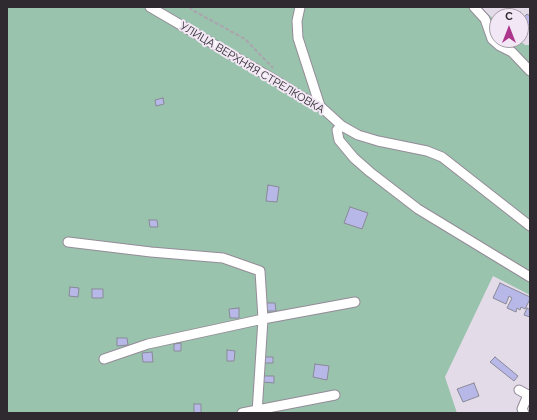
<!DOCTYPE html>
<meta charset="utf-8">
<style>
body{margin:0}
#map{position:relative;width:537px;height:420px;overflow:hidden;background:#e4dbe8;font-family:Raleway,sans-serif}
canvas{display:block}
.frame{position:absolute;inset:0;border:8px solid #2e2a2f;pointer-events:none}
.north{position:absolute;left:489px;top:8px;width:40px;height:40px;box-sizing:border-box;background:#f2e8f5;border:1px solid #a49ca6;border-radius:50%;rotate:0deg;font-size:11px;font-weight:700;line-height:16px;text-align:center;color:#2e2a2f}
.north::after{content:'';display:block;margin:auto;width:14px;height:18px;background:#ad368d;clip-path:polygon(50% 0,100% 100%,50% 72%,0 100%)}
</style>
<div id="map">
<canvas width="537" height="420"></canvas>
<div class="frame"></div>
<div class="north">С</div>
</div>
<script>
const g = document.querySelector('canvas').getContext('2d');
g.lineJoin = 'round';
function paint(path, color) {
  g.fillStyle = color;
  g.fill(path, 'evenodd');
}
function toPath(rows) {
  const path = new Path2D();
  for (const r of rows) {
    path.moveTo(r[0], r[1]);
    for (let i = 2; i < r.length; i += 2) path.lineTo(r[i], r[i + 1]);
  }
  return path;
}
function strokePath(path, color, width, dash) {
  g.strokeStyle = color;
  g.lineWidth = width;
  g.lineCap = dash ? 'butt' : 'round';
  g.setLineDash(dash || []);
  g.stroke(path);
}
function label(font, color, halo, rows, align = 'center') {
  g.font = font + ' Raleway,sans-serif';
  g.lineWidth = 4;
  g.setLineDash([]);
  g.textBaseline = 'middle';
  g.strokeStyle = halo;
  g.fillStyle = color;
  for (const [text, x, y, turn = 0] of rows) {
    g.save();
    g.translate(x, y);
    g.rotate((+turn || 0) * Math.PI / 180);
    g.textAlign = isNaN(turn) ? turn : align;
    if (halo) g.strokeText(text, 0, 0);
    g.fillText(text, 0, 0);
    g.restore();
  }
}
paint(toPath([
 [7,7,481,7,488,14,497,22,497,40,519,40,525,45,530,45,530,295,493,276,445,377,457,413,7,413]
]), '#9ac3ad');
const building = toPath([
 [520,12,524,17,527,14,530,16,530,23,522,31,521,30,521,16,516,16,520,12],
 [163,98,164,104,156,106,155,100,163,98],
 [268,185,279,187,277,202,266,201,268,185],
 [350,207,368,213,362,229,344,223,350,207],
 [149,220,157,220,158,227,150,227,149,220],
 [500,283,530,297,530,299,525,309,521,307,520,310,517,308,516,312,507,308,512,298,509,296,506,304,493,298,500,283],
 [70,287,79,288,78,297,69,296,70,287],
 [92,289,103,289,103,298,92,298,92,289],
 [266,303,275,303,276,311,266,311,266,303],
 [239,308,239,318,230,318,229,309,239,308],
 [527,308,530,310,530,317,524,315,527,308],
 [117,338,127,338,128,345,117,346,117,338],
 [181,343,181,351,174,351,174,344,181,343],
 [227,350,235,351,234,361,227,361,227,350],
 [152,352,153,362,143,362,142,353,152,352],
 [264,357,273,357,273,363,264,363,264,357],
 [495,357,518,376,514,381,490,362,495,357],
 [315,364,329,366,327,380,313,377,315,364],
 [264,376,274,376,274,383,263,382,264,376],
 [474,383,479,396,463,402,457,389,474,383],
 [194,404,201,404,201,413,194,413,194,404]
]);
paint(building, '#b8b8e8');
strokePath(building, '#898997', 1);
const minor = toPath([
 [150,7,280,83,300,96,320,106,342,126,337,130,339,140,354,158,370,172,418,209,530,277],
 [300,7,297,21,298,38,320,106],
 [474,7,485,19,492,39,500,46,512,52,530,71],
 [342,126,358,135,378,141,427,151,442,157,530,226],
 [68,242,151,252,223,258,260,271,263,319,257,413],
 [104,359,148,344,263,319,355,302],
 [519,390,530,396],
 [242,413,335,395],
 [524,413,522,409,528,395]
]);
strokePath(minor, '#948b98', 11);
strokePath(toPath([
 [189,7,194,11,245,39,273,68]
]), '#aba3ae', 2, [4, 2]);
strokePath(minor, '#fff', 9);
label('11px', '#2e2a2f', '#f2e8f5', [
 ["УЛИЦА ВЕРХНЯЯ СТРЕЛКОВКА",252,68,31]
]);
</script>
